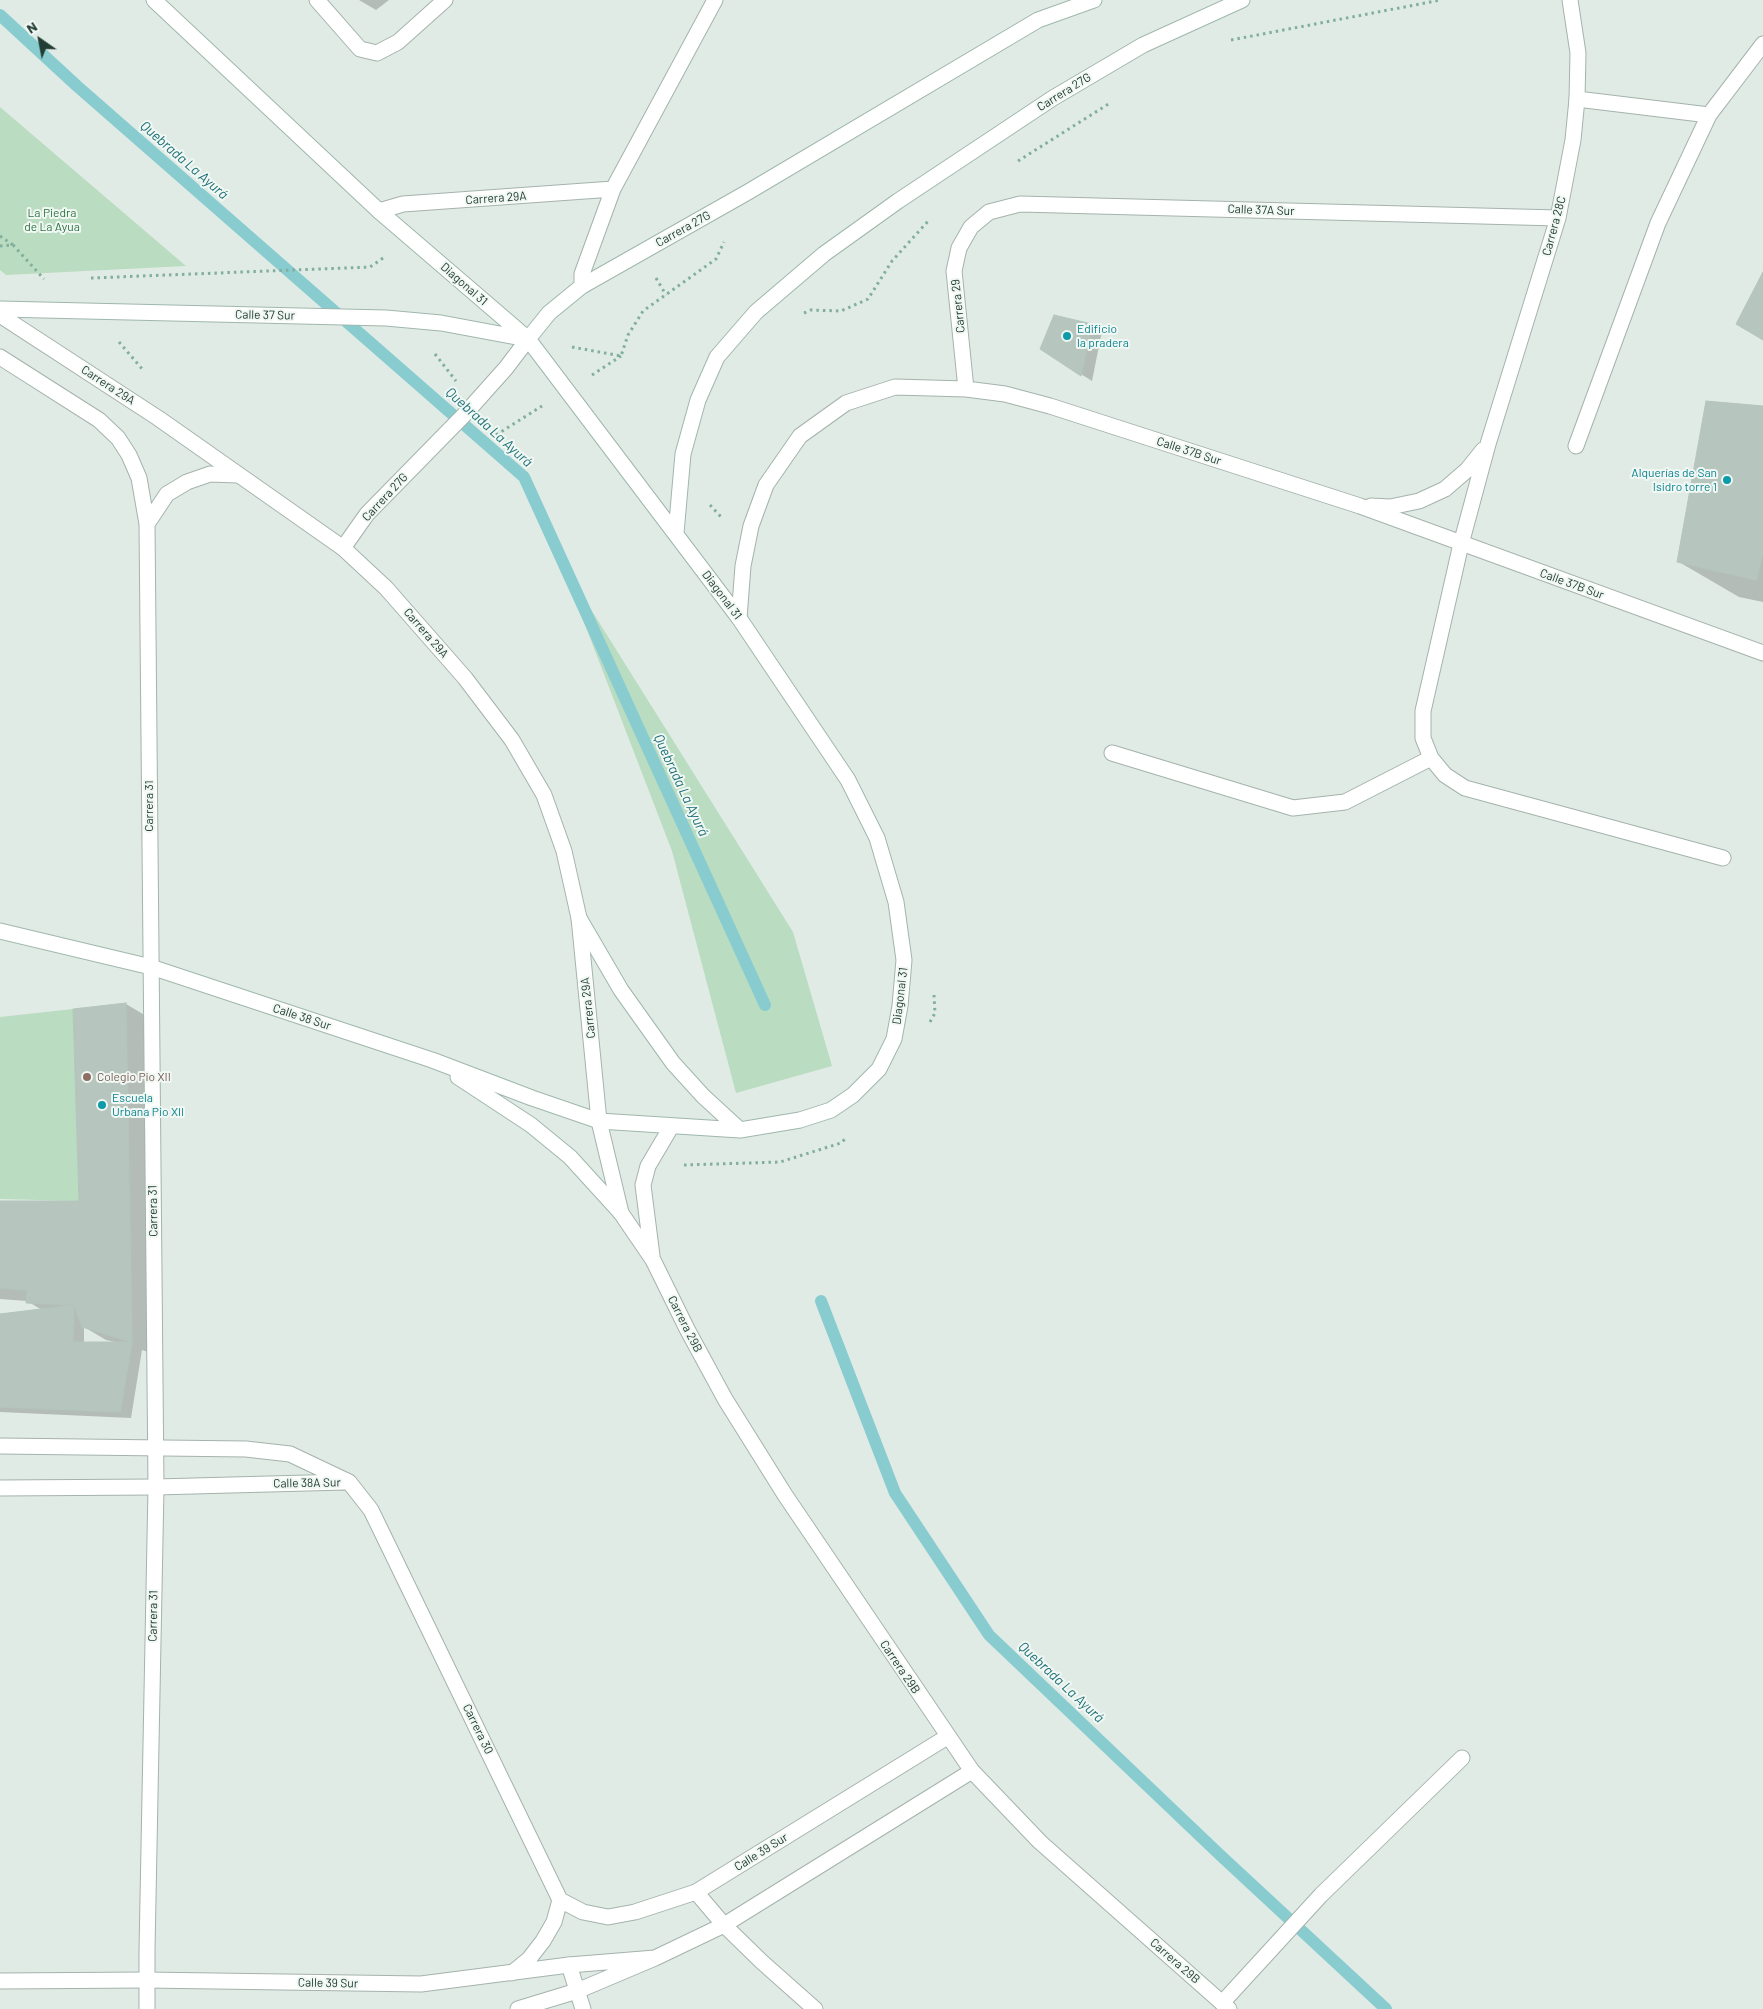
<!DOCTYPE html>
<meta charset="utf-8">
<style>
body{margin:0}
#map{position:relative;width:1763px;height:2009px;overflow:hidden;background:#e1ebe6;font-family:Barlow,sans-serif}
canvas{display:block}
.north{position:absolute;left:15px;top:15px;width:50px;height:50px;-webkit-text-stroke:4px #f1f8f4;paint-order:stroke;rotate:327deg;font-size:14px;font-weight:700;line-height:20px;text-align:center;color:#213c32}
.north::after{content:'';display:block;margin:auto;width:18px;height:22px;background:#213c32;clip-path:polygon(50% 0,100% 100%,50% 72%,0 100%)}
</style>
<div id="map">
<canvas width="1763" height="2009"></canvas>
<div class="north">N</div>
</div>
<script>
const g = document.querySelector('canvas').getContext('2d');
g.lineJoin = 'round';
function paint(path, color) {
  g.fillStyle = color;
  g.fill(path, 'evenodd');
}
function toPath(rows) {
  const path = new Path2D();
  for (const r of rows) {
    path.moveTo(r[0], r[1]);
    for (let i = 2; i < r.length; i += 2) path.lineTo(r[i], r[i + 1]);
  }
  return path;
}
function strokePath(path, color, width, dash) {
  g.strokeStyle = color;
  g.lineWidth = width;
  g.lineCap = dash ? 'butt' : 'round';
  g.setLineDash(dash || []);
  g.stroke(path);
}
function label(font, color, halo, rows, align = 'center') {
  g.font = font + ' Barlow,sans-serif';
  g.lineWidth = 4;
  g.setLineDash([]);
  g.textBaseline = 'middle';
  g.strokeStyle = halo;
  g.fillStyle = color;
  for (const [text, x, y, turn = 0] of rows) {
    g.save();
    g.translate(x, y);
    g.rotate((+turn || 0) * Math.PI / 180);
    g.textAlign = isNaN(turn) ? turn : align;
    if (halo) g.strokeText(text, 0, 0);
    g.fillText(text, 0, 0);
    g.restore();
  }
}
paint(toPath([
 [0,107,186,266,6,275,0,270],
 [560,560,793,932,832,1066,736,1093,672,851],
 [73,1009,79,1201,0,1199,0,1017]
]), '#badcc0');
paint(toPath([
 [359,0,389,0,376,10],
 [1091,325,1102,331,1092,381,1041,349],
 [1763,407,1763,602,1739,597,1679,562],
 [126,1004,148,1017,154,1354,142,1350,131,1418,0,1412,0,1315,42,1310,27,1301,0,1299,0,1203,80,1202],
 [84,1327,106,1340,115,1342,84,1343]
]), '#0003');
strokePath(toPath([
 [0,15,77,86,524,477,765,1005],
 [821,1301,895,1493,989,1635,1219,1854,1386,2009]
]), '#89ccd0', 12);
const building = toPath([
 [1763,272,1763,340,1736,324,1763,272],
 [1054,315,1092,324,1081,376,1040,349,1054,315],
 [1706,401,1763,406,1763,554,1756,580,1677,562,1706,401],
 [126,1003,132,1342,82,1327,74,1305,26,1303,27,1290,0,1288,0,1201,79,1201,73,1009,126,1003],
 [74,1305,73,1342,132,1342,120,1412,0,1407,0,1314,74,1305]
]);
paint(building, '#b6c6be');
strokePath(building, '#b3c5bc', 1);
const service = toPath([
 [317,0,360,49,377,53,398,42,445,0],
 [1577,99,1709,115],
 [1576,446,1658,223,1709,115,1763,44],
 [1461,544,1423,711,1423,738,1431,758,1445,775,1465,788,1723,858],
 [1112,753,1293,808,1345,802,1431,758]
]);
const minor = toPath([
 [379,211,403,204,613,189],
 [582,286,582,274,613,189,715,0],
 [0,357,99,420,118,438,129,455,139,478,147,524],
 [966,389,954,271,959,248,971,227,989,212,1020,204,1558,218],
 [1371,506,1390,507,1419,501,1445,489,1467,470,1483,450],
 [1461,544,1488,444,1558,218,1573,140,1577,99,1578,53,1570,0],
 [343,548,367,514,464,415,506,368,528,339],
 [739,618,743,566,751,526,766,485,800,436,846,403,895,387,966,389,1005,394,1050,406,1360,506,1763,653],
 [696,1892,724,1925,762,1962,815,2009],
 [569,1965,583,2009],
 [1222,2003,1321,1895,1462,1758],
 [147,2009,147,1950,156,1487,147,524,167,494,187,482,210,474,238,475]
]);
const tertiary = toPath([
 [0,315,158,418,343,548,386,588,465,678,512,740,544,795,564,851,579,918,599,1121,621,1213,653,1260,687,1329,725,1399,785,1495,972,1771,1040,1842,1229,2009],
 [652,1256,643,1185,648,1166,671,1127],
 [0,1446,246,1449,290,1454,349,1482,371,1510,560,1900,554,1922,543,1941,529,1959,512,1973],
 [0,1488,156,1487,345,1482],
 [560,1900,583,1912,608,1917,635,1912,696,1892,947,1737],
 [0,1981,146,1980,421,1984,569,1965,655,1958],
 [518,2009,577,1991,655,1958,724,1925,972,1771]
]);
const secondary = toPath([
 [0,309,386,318,441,323,527,339],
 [528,339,549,313,582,286,748,192,1038,20,1094,0],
 [676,533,683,454,698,400,717,357,756,312,824,254,898,201,1053,98,1143,45,1242,0],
 [579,918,621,990,673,1063,703,1096,740,1130],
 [0,931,151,967,432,1060,532,1098,599,1121,740,1130,800,1120,831,1110,853,1095,879,1069,894,1039,900,1006,904,960,896,902,877,838,848,780,739,618,528,339,379,211,154,0],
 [458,1077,531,1125,570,1157,621,1213]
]);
strokePath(service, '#a4b3ac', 17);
strokePath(minor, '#a4b3ac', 17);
strokePath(tertiary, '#a4b3ac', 17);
strokePath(secondary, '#9fb7ac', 17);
strokePath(toPath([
 [1231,40,1441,0],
 [1018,161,1110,103],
 [0,236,13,245],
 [0,246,13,245,44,279],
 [91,278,370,267,386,256],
 [656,278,666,295],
 [804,313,811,310,841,311,868,299,892,261,930,219],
 [119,342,143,370],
 [572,347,621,356,628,335,643,311,716,259,724,242],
 [435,354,456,381],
 [592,375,621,356],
 [492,430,496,435,542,406],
 [710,505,722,518],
 [930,1022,935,1013,934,995],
 [684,1165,780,1162,841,1143,845,1139]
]), '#81af9c', 3, [2.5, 4]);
strokePath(service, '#fff', 15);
strokePath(minor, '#fff', 15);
strokePath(tertiary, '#fff', 15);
strokePath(secondary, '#fff', 15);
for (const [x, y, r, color] of [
 [1067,336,5,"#0f9aa8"],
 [1727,480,5,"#0f9aa8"],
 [87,1077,5,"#8d6e63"],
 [102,1105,5,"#0f9aa8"]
]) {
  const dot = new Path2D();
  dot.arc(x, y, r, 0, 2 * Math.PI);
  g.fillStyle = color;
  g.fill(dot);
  strokePath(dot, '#f1f8f4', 2);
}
label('12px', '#213c32', '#f1f8f4', [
 ["Carrera 27G",1064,92,-32],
 ["Carrera 29A",496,198,-4],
 ["Calle 37A Sur",1261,210,2],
 ["Carrera 28C",1554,226,-75],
 ["Carrera 27G",683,229,-29],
 ["Diagonal 31",464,284,41],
 ["Carrera 29",958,306,-96],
 ["Calle 37 Sur",265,315,1],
 ["Carrera 29A",108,385,33],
 ["Calle 37B Sur",1189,451,18],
 ["Carrera 27G",385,497,-47],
 ["Calle 37B Sur",1572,584,20],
 ["Diagonal 31",722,595,53],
 ["Carrera 29A",426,633,49],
 ["Carrera 31",149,806,-90],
 ["Diagonal 31",900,996,-83],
 ["Carrera 29A",588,1008,-96],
 ["Calle 38 Sur",302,1017,18],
 ["Carrera 31",153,1211,-91],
 ["Carrera 29B",685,1324,63],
 ["Calle 38A Sur",307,1483,-1],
 ["Carrera 31",153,1616,-89],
 ["Carrera 29B",900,1667,56],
 ["Carrera 30",478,1729,64],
 ["Calle 39 Sur",761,1852,-32],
 ["Carrera 29B",1175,1961,41],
 ["Calle 39 Sur",328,1983,1]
]);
label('12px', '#2c7241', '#f1f8f4', [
 ["La Piedra",52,213],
 ["de La Ayua",52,227]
]);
label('12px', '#0d838f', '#f1f8f4', [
 ["Edificio",1077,329],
 ["la pradera",1077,343],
 ["Alquerías de San",1717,473,"right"],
 ["Isidro torre 1",1717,487,"right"],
 ["Escuela",112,1098],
 ["Urbana Pio XII",112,1112]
], 'left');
label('12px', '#785e54', '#f1f8f4', [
 ["Colegio Pio XII",97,1077]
], 'left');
label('italic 14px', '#1c7077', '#f1f8f4', [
 ["Quebrada La Ayurá",184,160,41],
 ["Quebrada La Ayurá",489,427,42],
 ["Quebrada La Ayurá",681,785,65],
 ["Quebrada La Ayurá",1061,1682,43]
]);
</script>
